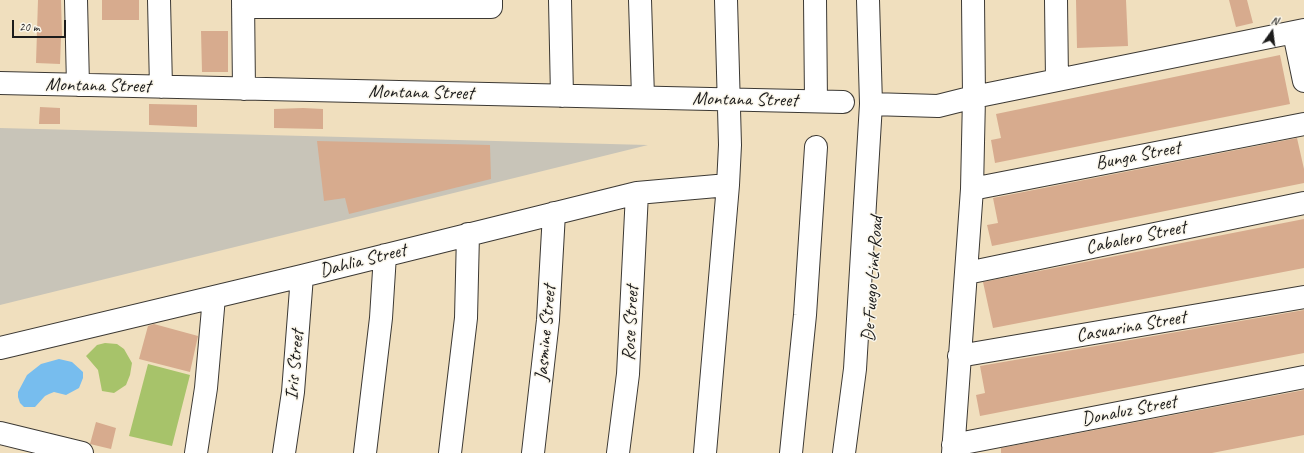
<!DOCTYPE html>
<style>
body{margin:0}
#map{position:relative;width:1304px;height:453px;overflow:hidden;background:#f0dfbe;font-family:Caveat,sans-serif}
canvas{display:block}
.north{position:absolute;left:1252px;top:12px;width:40px;height:40px;-webkit-text-stroke:3px #fbf7ec;paint-order:stroke;rotate:14deg;font-size:11px;font-weight:700;line-height:16px;text-align:center;color:#1c1c1c}
.north::after{content:'';display:block;margin:auto;width:14px;height:18px;background:#1c1c1c;clip-path:polygon(50% 0,100% 100%,50% 72%,0 100%)}
.scale{position:absolute;left:12px;top:20px;width:54px;height:18px;box-sizing:border-box;border:2px solid #1c1c1c;border-top:0;padding-left:5px;font-size:12px;line-height:14px;white-space:nowrap;color:#1c1c1c;-webkit-text-stroke:3px #fbf7ec;paint-order:stroke}
</style>
<div id="map">
<canvas width="1304" height="453"></canvas>
<div class="north">N</div>
<div class="scale">20 m</div>
</div>
<script>
const g = document.querySelector('canvas').getContext('2d');
g.lineJoin = 'round';
function paint(path, color) {
  g.fillStyle = color;
  g.fill(path, 'evenodd');
}
function toPath(rows) {
  const path = new Path2D();
  for (const r of rows) {
    path.moveTo(r[0], r[1]);
    for (let i = 2; i < r.length; i += 2) path.lineTo(r[i], r[i + 1]);
  }
  return path;
}
function strokePath(path, color, width, dash) {
  g.strokeStyle = color;
  g.lineWidth = width;
  g.lineCap = dash ? 'butt' : 'round';
  g.setLineDash(dash || []);
  g.stroke(path);
}
function label(font, color, halo, rows, align = 'center') {
  g.font = font + ' Caveat,sans-serif';
  g.lineWidth = 3;
  g.setLineDash([]);
  g.textBaseline = 'middle';
  g.strokeStyle = halo;
  g.fillStyle = color;
  for (const [text, x, y, turn = 0] of rows) {
    g.save();
    g.translate(x, y);
    g.rotate((+turn || 0) * Math.PI / 180);
    g.textAlign = isNaN(turn) ? turn : align;
    if (halo) g.strokeText(text, 0, 0);
    g.fillText(text, 0, 0);
    g.restore();
  }
}
paint(toPath([
 [0,128,648,145,0,305]
]), '#c8c4b8');
paint(toPath([
 [105,343,117,344,124,349,132,363,130,375,126,385,114,393,102,391,98,370,86,356,97,345],
 [148,364,190,375,172,446,129,436]
]), '#a7c36a');
paint(toPath([
 [59,359,72,362,83,372,83,378,79,388,66,395,54,392,49,394,45,396,35,407,24,407,20,403,18,397,18,392,27,375,41,364]
]), '#77bdee');
paint(toPath([
 [38,0,61,0,62,36,61,37,60,64,36,63],
 [102,0,139,0,139,20,102,20],
 [1076,0,1126,0,1128,46,1077,48],
 [1229,0,1247,0,1253,23,1236,27],
 [201,31,228,31,228,72,202,72],
 [1280,55,1290,104,995,163,991,140,1001,138,996,114],
 [149,104,197,105,197,127,149,125],
 [40,107,60,108,60,124,39,124],
 [303,108,323,109,323,129,274,128,274,109],
 [1297,138,1304,169,1304,183,992,246,987,225,998,223,993,198],
 [317,141,490,145,491,179,349,214,345,198,324,201],
 [1304,219,1304,268,993,328,983,282],
 [1304,310,1304,353,980,416,976,395,985,393,980,366],
 [154,324,198,336,190,372,139,359,148,326],
 [1304,390,1304,435,1212,453,1001,453,1001,448],
 [96,422,116,428,111,449,90,444]
]), '#d7ab8e');
const minor = toPath([
 [76,0,78,85],
 [159,0,161,87],
 [243,0,244,89],
 [560,0,562,96],
 [640,0,643,97],
 [815,0,816,101],
 [1056,0,1057,80],
 [243,7,491,7,491,0],
 [1294,33,1304,81],
 [0,83,843,102],
 [871,104,938,106,974,97,1304,30],
 [972,189,1304,124],
 [967,273,1304,203],
 [0,348,302,276,637,193,728,185],
 [959,356,1304,297],
 [0,433,82,453],
 [953,445,1304,377],
 [196,453,206,388,214,297],
 [284,453,293,392,302,276],
 [365,453,381,318,385,255],
 [450,453,466,318,468,234],
 [533,453,548,320,554,213],
 [618,453,628,374,637,193],
 [705,453,728,185,730,145,726,0],
 [791,453,805,315,816,147],
 [844,453,855,369,871,104,868,0],
 [953,453,972,189,974,97,973,0]
]);
strokePath(minor, '#3c3934', 24);
strokePath(minor, '#fff', 22);
label('19px', '#1c1c1c', '#fbf7ec', [
 ["Montana Street",98,86,1],
 ["Montana Street",421,93,1],
 ["Montana Street",745,100,1],
 ["Bunga Street",1138,156,-11],
 ["Cabalero Street",1136,238,-12],
 ["Dahlia Street",363,261,-14],
 ["De Fuego Link Road",873,279,-86],
 ["Rose Street",631,323,-87],
 ["Casuarina Street",1131,327,-10],
 ["Jasmine Street",546,333,-85],
 ["Iris Street",295,365,-85],
 ["Donaluz Street",1129,411,-11]
]);
</script>
